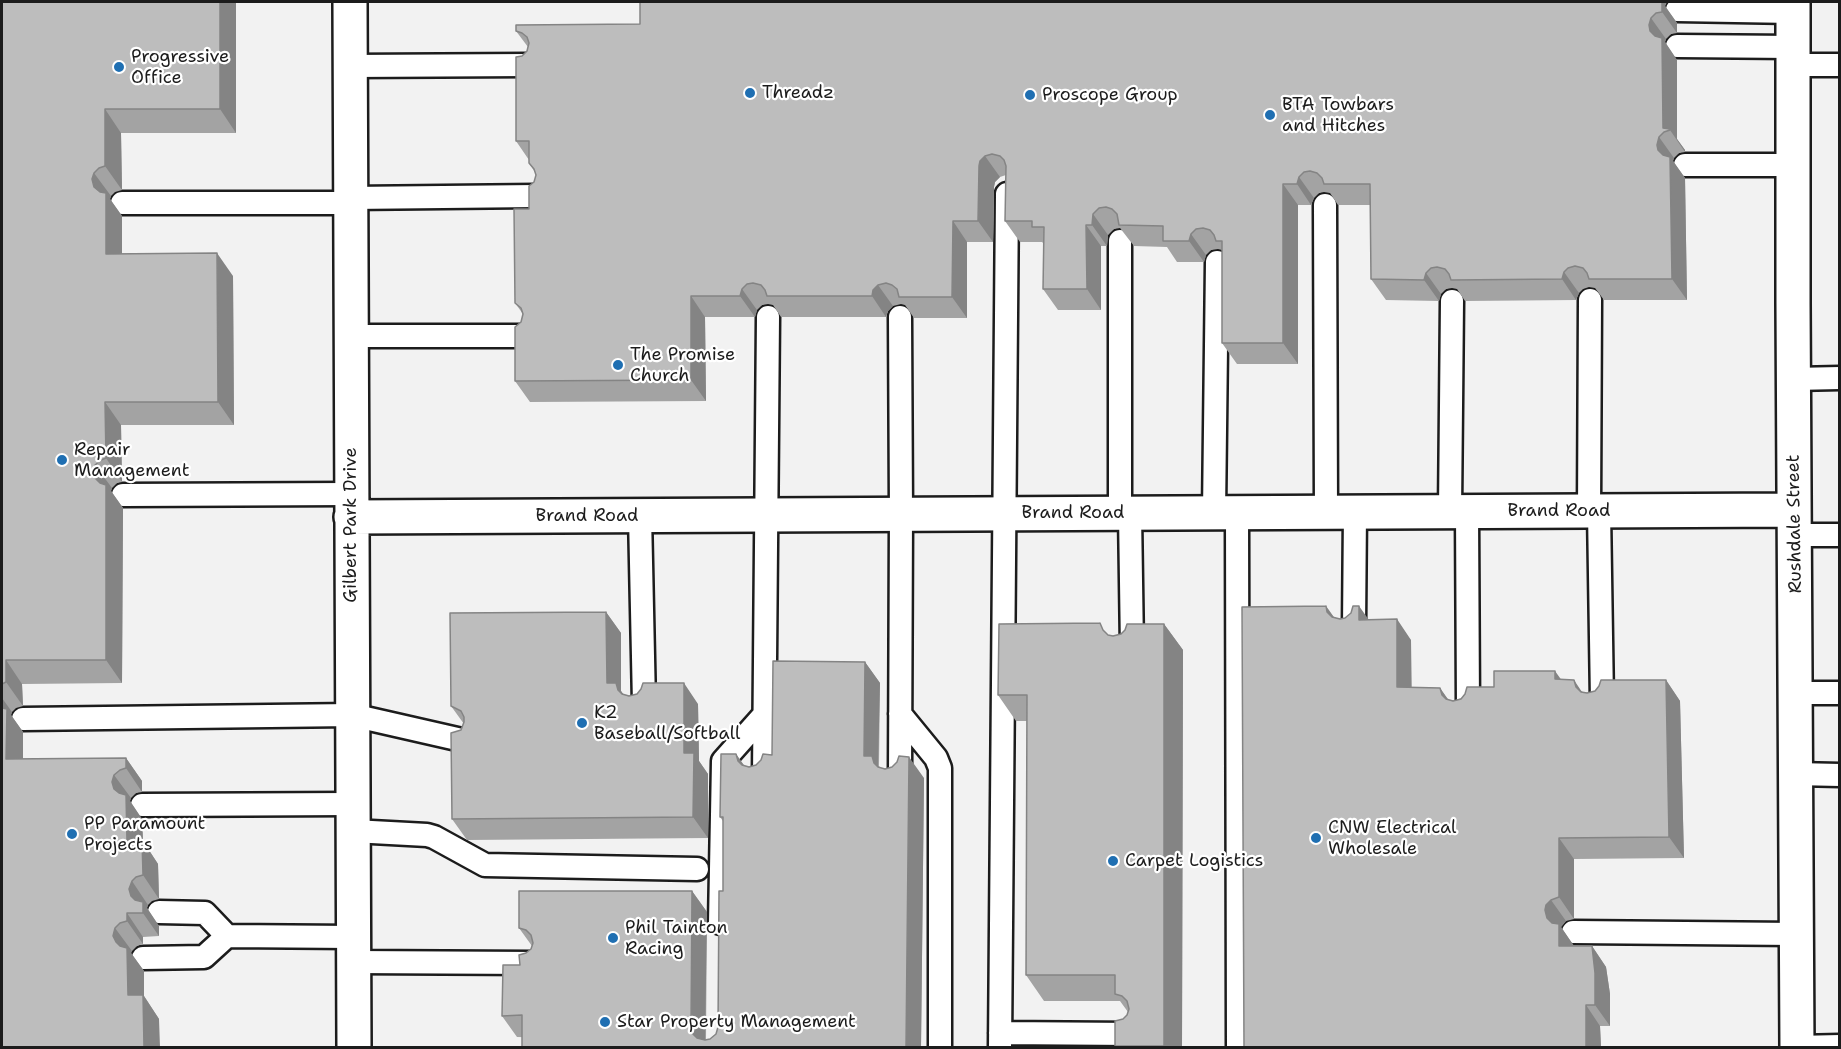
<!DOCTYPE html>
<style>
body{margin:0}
#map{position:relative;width:1841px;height:1049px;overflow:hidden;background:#f2f2f2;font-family:"Shantell Sans",sans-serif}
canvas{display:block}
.frame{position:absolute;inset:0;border:3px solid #1c1c1c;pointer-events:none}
</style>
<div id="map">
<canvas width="1841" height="1049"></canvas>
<div class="frame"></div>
</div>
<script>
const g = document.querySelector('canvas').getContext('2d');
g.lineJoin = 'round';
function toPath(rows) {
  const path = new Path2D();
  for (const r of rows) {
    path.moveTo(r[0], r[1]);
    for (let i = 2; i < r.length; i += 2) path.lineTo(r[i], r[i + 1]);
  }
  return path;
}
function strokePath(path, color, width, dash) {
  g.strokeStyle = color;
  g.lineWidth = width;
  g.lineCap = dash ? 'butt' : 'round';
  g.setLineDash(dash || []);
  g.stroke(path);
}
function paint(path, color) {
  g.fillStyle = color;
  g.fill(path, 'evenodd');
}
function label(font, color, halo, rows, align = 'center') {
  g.font = font + ' "Shantell Sans",sans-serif';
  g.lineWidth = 4.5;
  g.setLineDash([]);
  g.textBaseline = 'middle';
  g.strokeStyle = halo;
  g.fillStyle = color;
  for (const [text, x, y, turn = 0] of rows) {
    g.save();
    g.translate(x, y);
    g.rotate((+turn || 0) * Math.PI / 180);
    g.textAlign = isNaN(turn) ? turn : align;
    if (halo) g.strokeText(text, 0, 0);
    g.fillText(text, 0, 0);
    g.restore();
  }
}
const lane = toPath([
 [1677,10,1793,12],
 [1677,46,1794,47],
 [1794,65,1840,65],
 [350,66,530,65],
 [1685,165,1794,165],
 [350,198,537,196],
 [122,203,350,203],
 [1325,205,1326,512],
 [900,317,901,514,900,777],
 [350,336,524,336],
 [1794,379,1840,378],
 [123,495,351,494],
 [1450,511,1452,301],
 [1599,511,1602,701],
 [1467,512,1468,709],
 [1589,512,1590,300],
 [1120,513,1120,241],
 [1130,513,1132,649],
 [1214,513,1217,262],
 [1237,513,1238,1048],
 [640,515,644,704],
 [1795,535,1840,535],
 [1354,627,1355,512],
 [1796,693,1840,693],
 [900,714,936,758,940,768,940,1048],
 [23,719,352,715,466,741],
 [1796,774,1840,775],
 [764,775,768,317],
 [142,805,352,804],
 [353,831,427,835,434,837,485,865,697,869],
 [720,923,723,761,764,715],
 [1573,932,1796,934],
 [227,936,353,937],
 [143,958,204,957,227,936,205,913,159,912],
 [353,962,534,963],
 [1000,1033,1134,1034],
 [1797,1047,1840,1046],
 [1000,1048,1007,194]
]);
const street = toPath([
 [350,2,354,1048],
 [1793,2,1793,303,1797,1048],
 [351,517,1794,510]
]);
strokePath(lane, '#1c1c1c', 27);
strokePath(street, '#1c1c1c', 38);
strokePath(lane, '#fff', 22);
strokePath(street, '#fff', 33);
paint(toPath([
 [2,2,236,2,236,133,121,133,122,190,115,192,111,196,110,199,122,216,122,254,233,276,234,425,121,425,122,482,117,483,112,488,111,491,123,508,122,683,22,684,23,706,16,708,12,712,11,715,23,732,23,759,126,758,142,781,142,792,136,793,131,798,130,801,142,819,143,841,158,864,159,899,152,901,148,905,147,908,159,926,159,936,143,937,143,944,137,946,132,951,131,953,144,971,144,996,159,1019,2,1047],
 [640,2,1667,2,1665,6,1677,23,1677,33,1671,34,1666,39,1665,42,1677,60,1677,139,1685,150,1685,152,1679,153,1674,158,1673,161,1685,178,1687,300,1604,300,1595,288,1589,287,1583,289,1579,293,1576,300,1465,301,1457,289,1452,288,1446,289,1441,294,1439,301,1386,300,1371,279,1370,205,1338,205,1330,193,1324,192,1319,193,1314,198,1311,205,1298,205,1298,364,1237,364,1222,343,1222,250,1218,249,1211,250,1206,255,1204,262,1177,262,1167,247,1134,246,1120,228,1114,229,1108,235,1107,246,1101,246,1101,310,1058,310,1043,289,1044,244,1042,242,1020,242,1005,221,1006,175,1000,177,995,182,994,187,993,242,967,242,967,318,914,318,905,305,901,304,893,306,888,311,886,317,781,317,773,305,768,304,762,305,757,310,755,317,705,317,706,401,530,402,515,381,521,322,523,314,515,303,534,182,536,175,535,172,529,163,529,160,516,141,522,56,527,51,528,47,516,31,640,24],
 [1326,606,1334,618,1340,619,1368,619,1411,640,1411,687,1440,688,1448,700,1453,701,1494,687,1561,679,1583,692,1587,693,1666,680,1680,701,1684,858,1574,859,1574,919,1566,921,1561,927,1574,946,1592,946,1606,967,1610,994,1610,1026,1600,1026,1601,1047],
 [606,612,621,633,621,691,624,695,629,696,698,704,699,761,708,774,708,838,467,840,452,819,464,724,451,706],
 [1164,624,1183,650,1182,1047,1116,1047,1115,1046,1123,1019,1127,1015,1128,1012,1120,1001,1044,1001,1026,975,1027,721,1016,721,998,695,1108,635,1113,636],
 [865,662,880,683,879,766,880,768,924,778,921,1047,517,1037,502,1016,520,965,526,953,531,949,532,946,519,928,692,891,707,912,706,1040,710,1039,716,1034,718,1027,723,891,723,821,720,817,736,754,744,766,749,767,756,765,761,760,772,755]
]), '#a3a3a3');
paint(toPath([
 [220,2,236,2,236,133,220,109],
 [1655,2,1665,2,1666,3,1665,6,1677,23,1677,33],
 [1651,18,1666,39,1665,42,1677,60,1677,139,1685,150,1685,152,1670,130,1663,128,1649,25],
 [105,109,121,133,122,190,105,166],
 [1659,137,1674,158,1673,161,1685,178,1687,300,1672,279,1658,150,1657,145],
 [985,156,1000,177,995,182,994,187,993,242,978,221,979,166,980,161],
 [94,173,111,196,110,199,122,216,122,277,106,254,92,179],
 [1299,177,1314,198,1311,205,1297,184],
 [1283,184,1298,205,1298,364,1283,343],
 [1093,214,1108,235,1107,246,1092,225],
 [953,221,967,242,967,318,952,297],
 [1086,225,1101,246,1101,310,1087,289],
 [1191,234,1206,255,1204,262,1189,241],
 [217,253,233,276,234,425,218,402],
 [1564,272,1579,293,1576,300,1562,279],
 [1426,273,1441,294,1439,301,1424,280],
 [878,285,893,306,888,311,886,317,872,296,873,290],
 [742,289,757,310,755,317,740,296],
 [691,296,705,317,706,401,691,380],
 [105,402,121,425,122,482,106,458],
 [95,465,112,488,111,491,123,508,122,683,106,660,95,478,93,472],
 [1326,606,1341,627,1327,612],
 [1359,606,1374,627,1359,620],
 [606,612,621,633,621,691,630,704,607,683],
 [1397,619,1411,640,1412,708,1397,687],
 [1164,624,1183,650,1182,1047,1164,1047],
 [6,660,22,684,23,706,6,682],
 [865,662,880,683,878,766,886,777,864,756],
 [1555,671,1570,692,1555,679],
 [1574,680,1588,701,1576,687],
 [1666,680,1680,701,1684,858,1669,837],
 [684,683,698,704,699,761,708,774,708,838,693,817,684,753],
 [1440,688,1455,709,1442,695],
 [2,698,12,712,11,715,23,732,23,782,6,759,2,712],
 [736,754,751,775,738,761],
 [909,757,924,778,921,1047,906,1047],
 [126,758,142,781,142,792,126,768],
 [114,775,131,798,130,801,142,819,143,841,158,864,159,899,143,875,127,841,112,782],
 [1559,838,1574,859,1574,919,1559,897],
 [132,881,148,905,147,908,159,926,159,936,131,896,129,889],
 [692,891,707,912,705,1047,692,1033,691,1027],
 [1551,900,1566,921,1561,927,1574,946,1574,967,1559,946,1547,918,1545,910,1546,905],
 [127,913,143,937,143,944,127,921],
 [115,928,132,951,131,953,144,971,144,996,159,1019,160,1047,144,1047,128,995,113,936],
 [1592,946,1606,967,1610,994,1610,1026,1595,1005],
 [1586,1005,1600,1026,1601,1047,1586,1047]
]), '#848484');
const building = toPath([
 [2,2,220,2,220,109,105,109,105,166,99,168,94,173,92,179,94,187,100,192,106,193,106,254,217,253,218,402,105,402,106,458,101,460,95,465,93,472,95,478,100,483,106,485,106,660,6,660,6,682,2,684,2,2],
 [640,2,1662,2,1662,12,1656,13,1651,18,1649,25,1650,31,1655,36,1662,38,1663,128,1670,129,1670,130,1664,132,1659,137,1657,145,1658,150,1663,155,1670,157,1672,279,1589,279,1587,273,1583,268,1575,266,1568,268,1564,272,1562,279,1451,280,1449,274,1445,269,1437,267,1431,268,1426,273,1424,280,1371,279,1370,184,1324,184,1322,178,1317,173,1310,171,1304,172,1299,177,1297,184,1283,184,1283,343,1222,343,1222,241,1216,241,1214,235,1210,230,1203,228,1196,229,1191,234,1189,241,1163,241,1163,226,1119,225,1117,214,1112,209,1106,207,1099,208,1093,214,1092,225,1086,225,1087,289,1043,289,1044,227,1032,227,1032,221,1005,221,1006,166,1004,160,1000,156,992,154,985,156,980,161,979,166,978,221,953,221,952,297,899,297,897,289,892,285,886,283,878,285,873,290,872,296,767,296,765,290,761,285,753,283,747,284,742,289,740,296,691,296,691,380,515,381,515,327,521,322,523,314,521,308,515,303,514,209,529,209,529,186,534,182,536,175,534,169,529,163,529,141,516,141,516,57,522,56,527,51,529,43,527,37,522,33,516,31,516,25,640,24,640,2],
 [1326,606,1327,612,1332,617,1340,619,1345,618,1351,613,1353,606,1359,606,1359,620,1397,619,1397,687,1440,688,1442,695,1446,699,1453,701,1461,699,1465,694,1467,687,1494,687,1494,671,1555,671,1555,679,1574,680,1576,687,1581,692,1587,693,1595,691,1599,686,1601,680,1666,680,1669,837,1559,838,1559,897,1551,900,1546,905,1545,910,1547,918,1552,923,1559,924,1559,946,1592,946,1595,973,1595,1005,1586,1005,1586,1047,1244,1047,1242,607,1326,606],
 [606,612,607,683,616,683,618,690,622,694,629,696,637,694,641,689,643,683,684,683,684,753,694,753,693,817,452,819,451,733,461,730,464,722,464,717,461,711,451,706,450,613,606,612],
 [1100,623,1103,630,1108,635,1113,636,1121,634,1125,630,1127,624,1164,624,1164,1046,1115,1046,1115,1021,1123,1019,1127,1015,1129,1009,1127,1001,1122,996,1115,994,1115,975,1026,975,1027,695,998,695,999,624,1100,623],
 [773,661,865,662,864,756,872,756,874,763,878,767,885,769,892,767,897,762,899,756,909,757,906,1047,522,1047,522,1015,502,1016,503,965,520,965,519,955,526,953,531,949,533,943,531,935,526,930,519,928,519,891,692,891,691,1027,692,1033,697,1038,705,1040,710,1039,716,1034,718,1027,719,891,723,891,723,817,720,817,721,754,736,754,738,761,742,765,749,767,756,765,761,760,763,754,772,755,773,661],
 [2,708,7,709,6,759,126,758,126,768,120,770,114,775,112,782,114,789,119,793,126,795,127,841,142,840,143,875,136,877,132,881,129,889,131,896,135,900,143,902,143,913,127,913,127,921,120,923,115,928,113,936,116,942,120,946,127,948,128,995,143,995,144,1047,2,1047,2,708]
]);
paint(building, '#bdbdbd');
strokePath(building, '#848484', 1.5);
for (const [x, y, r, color] of [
 [119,67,6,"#1f6fb2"],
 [750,93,6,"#1f6fb2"],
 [1030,95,6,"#1f6fb2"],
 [1270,115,6,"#1f6fb2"],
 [618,365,6,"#1f6fb2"],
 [62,460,6,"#1f6fb2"],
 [582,723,6,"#1f6fb2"],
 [72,834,6,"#1f6fb2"],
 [1316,838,6,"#1f6fb2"],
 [1113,861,6,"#1f6fb2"],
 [613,938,6,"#1f6fb2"],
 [605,1022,6,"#1f6fb2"]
]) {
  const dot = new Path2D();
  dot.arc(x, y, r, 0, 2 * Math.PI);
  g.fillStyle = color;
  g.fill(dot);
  strokePath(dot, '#fff', 2);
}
label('18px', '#1c1c1c', '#fff', [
 ["Progressive",131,57],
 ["Office",131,78],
 ["Threadz",762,93],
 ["Proscope Group",1042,95],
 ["BTA Towbars",1282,105],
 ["and Hitches",1282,126],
 ["The Promise",630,355],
 ["Church",630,376],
 ["Repair",74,450],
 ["Management",74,471],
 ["K2",594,713],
 ["Baseball/Softball",594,734],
 ["PP Paramount",84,824],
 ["Projects",84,845],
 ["CNW Electrical",1328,828],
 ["Wholesale",1328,849],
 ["Carpet Logistics",1125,861],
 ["Phil Tainton",625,928],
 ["Racing",625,949],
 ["Star Property Management",617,1022]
], 'left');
label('18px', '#1c1c1c', '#fff', [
 ["Brand Road",1559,511],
 ["Brand Road",1073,513],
 ["Brand Road",587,516],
 ["Rushdale Street",1795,524,-91],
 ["Gilbert Park Drive",351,525,-90]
]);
</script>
